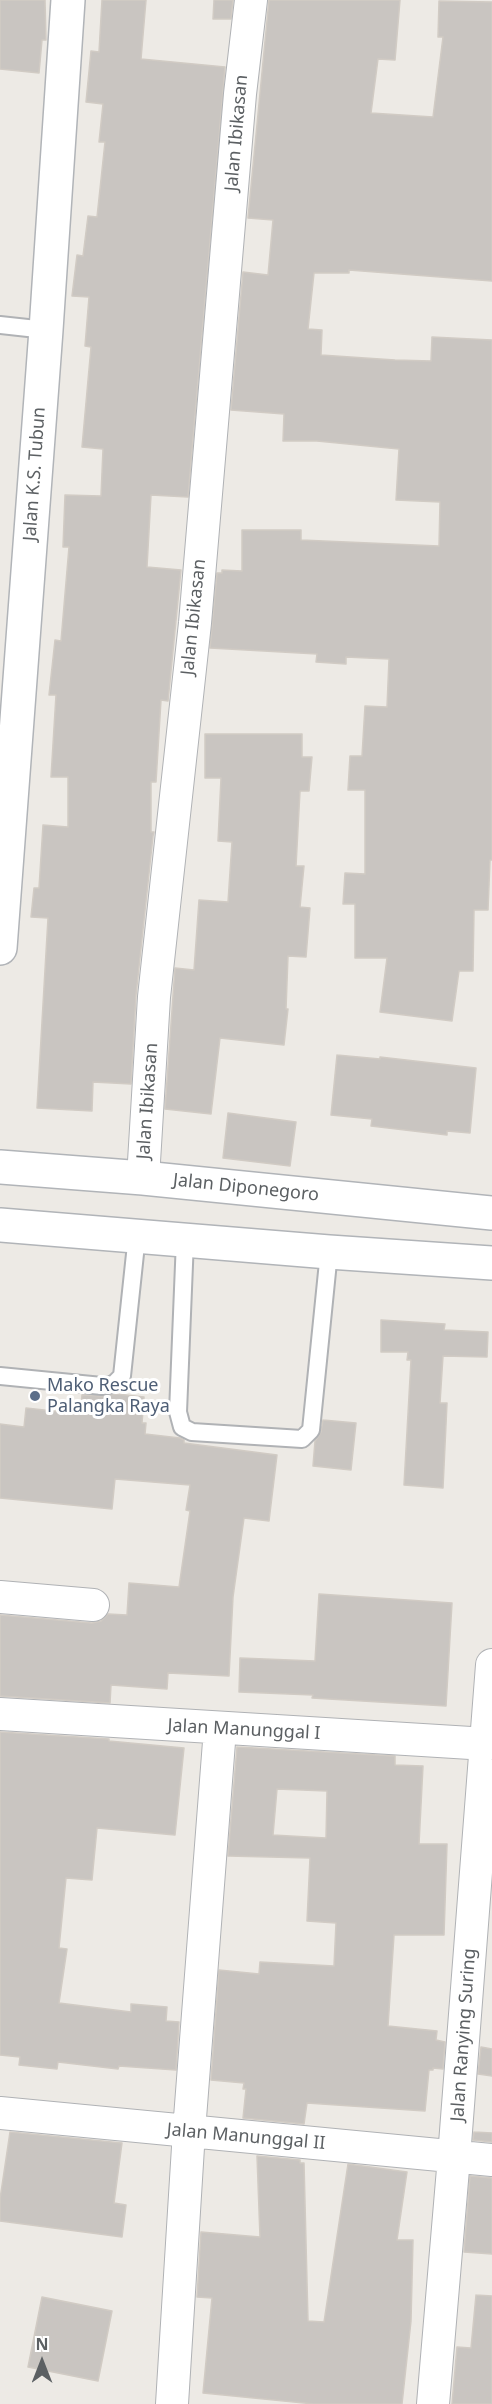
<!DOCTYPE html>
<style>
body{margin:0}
#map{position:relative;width:492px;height:2404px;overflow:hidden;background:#edeae5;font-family:"Noto Sans",sans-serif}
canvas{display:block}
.north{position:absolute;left:12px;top:2332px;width:60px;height:60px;-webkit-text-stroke:4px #fff;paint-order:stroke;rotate:0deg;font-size:16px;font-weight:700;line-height:24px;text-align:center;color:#5c6063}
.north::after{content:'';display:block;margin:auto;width:21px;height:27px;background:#5c6063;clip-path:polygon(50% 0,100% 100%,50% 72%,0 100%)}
</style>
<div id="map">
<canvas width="492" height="2404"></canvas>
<div class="north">N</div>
</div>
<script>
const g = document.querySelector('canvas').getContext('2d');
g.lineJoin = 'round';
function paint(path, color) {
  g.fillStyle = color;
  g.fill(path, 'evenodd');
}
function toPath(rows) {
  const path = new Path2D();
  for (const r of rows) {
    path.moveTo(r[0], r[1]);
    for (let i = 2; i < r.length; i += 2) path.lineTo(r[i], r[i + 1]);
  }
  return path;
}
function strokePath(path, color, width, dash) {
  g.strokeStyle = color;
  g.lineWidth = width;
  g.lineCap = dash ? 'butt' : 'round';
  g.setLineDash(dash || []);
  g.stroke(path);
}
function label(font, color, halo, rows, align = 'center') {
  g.font = font + ' "Noto Sans",sans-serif';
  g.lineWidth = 6;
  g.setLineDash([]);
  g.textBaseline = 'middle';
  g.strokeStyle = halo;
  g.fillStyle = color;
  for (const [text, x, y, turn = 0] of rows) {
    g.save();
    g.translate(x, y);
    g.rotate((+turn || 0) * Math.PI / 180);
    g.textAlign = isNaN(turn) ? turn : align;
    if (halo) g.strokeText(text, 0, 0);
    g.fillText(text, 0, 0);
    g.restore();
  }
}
const building = toPath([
 [0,0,45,0,46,40,42,40,39,73,0,69,0,0],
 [102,0,146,0,141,59,225,67,188,497,151,495,147,567,181,570,168,701,161,700,156,782,151,782,151,832,154,832,153,836,136,995,131,1084,93,1082,92,1111,37,1108,48,918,31,917,34,888,39,888,43,825,68,827,68,777,51,777,56,695,49,695,55,640,61,641,69,547,63,547,65,495,101,496,103,449,82,447,91,347,85,346,89,297,72,296,77,255,83,256,88,216,97,217,105,142,99,142,103,104,86,102,91,51,99,52,102,0],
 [214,0,233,0,231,19,213,19,214,0],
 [269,0,400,0,395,60,378,59,371,113,433,117,443,37,438,37,439,1,492,2,492,281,349,270,349,273,314,273,308,329,322,330,321,355,395,360,431,361,432,337,492,340,492,860,490,860,488,910,474,910,473,971,459,971,452,1021,380,1012,387,958,355,958,355,904,343,904,345,873,365,874,365,790,348,790,350,756,362,756,365,706,387,707,389,659,346,657,346,664,316,662,317,654,210,648,217,573,222,573,222,570,242,571,242,530,301,530,301,540,439,546,440,502,396,500,399,449,317,441,283,441,284,414,231,410,243,272,268,275,273,220,248,218,269,0],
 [205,734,302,734,302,757,312,757,309,791,300,791,296,866,304,866,300,907,310,908,306,957,288,956,286,1009,288,1009,284,1045,220,1038,211,1114,165,1109,175,968,194,970,199,900,228,902,232,842,218,841,221,778,205,778,205,734],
 [337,1055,380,1059,380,1057,476,1068,470,1133,447,1131,447,1135,371,1126,372,1119,331,1115,337,1055],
 [228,1113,296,1122,290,1166,223,1158,228,1113],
 [381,1320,445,1324,444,1330,488,1332,487,1357,443,1356,440,1403,447,1403,443,1488,404,1485,411,1360,407,1360,408,1352,381,1352,381,1320],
 [117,1394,144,1397,142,1423,146,1423,145,1434,180,1438,184,1440,184,1443,277,1455,269,1521,244,1518,233,1597,229,1676,168,1673,167,1689,111,1685,110,1703,0,1696,0,1615,92,1623,101,1621,108,1614,127,1615,129,1583,179,1587,190,1511,186,1510,190,1485,115,1479,112,1509,0,1498,0,1424,24,1427,26,1408,80,1414,82,1395,101,1396,117,1394],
 [323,1420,356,1423,351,1470,313,1466,315,1441,321,1432,323,1420],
 [319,1594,452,1603,446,1706,312,1698,313,1695,239,1692,240,1658,315,1661,319,1594],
 [0,1732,109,1739,109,1741,184,1748,175,1835,97,1828,92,1880,66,1878,59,1948,67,1949,59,2003,131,2012,131,2004,167,2007,166,2021,179,2022,176,2070,119,2066,118,2069,58,2062,57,2069,19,2065,20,2057,0,2055,0,1732],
 [237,1747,395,1756,395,1765,423,1766,419,1844,447,1844,444,1935,394,1935,388,2026,437,2031,436,2040,445,2042,443,2069,433,2068,433,2070,429,2070,425,2111,307,2103,304,2124,243,2118,246,2089,243,2089,244,2083,211,2080,219,1970,259,1974,260,1962,334,1966,336,1923,307,1921,310,1858,228,1856,237,1747],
 [277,1789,327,1791,326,1838,273,1835,277,1789],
 [481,2047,492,2049,492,2076,478,2074,481,2047],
 [10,2132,122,2143,114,2203,126,2205,122,2237,0,2221,0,2199,10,2132],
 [474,2132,492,2133,492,2142,473,2140,474,2132],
 [257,2156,300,2160,300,2163,304,2163,308,2321,324,2322,348,2164,407,2172,397,2240,413,2240,411,2321,402,2404,314,2404,203,2393,212,2298,197,2297,201,2232,260,2237,257,2156],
 [470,2176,492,2178,492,2254,464,2252,470,2176],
 [476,2295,492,2296,492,2404,452,2404,457,2347,471,2348,476,2295],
 [42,2297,112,2311,98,2381,28,2367,42,2297]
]);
paint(building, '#c9c5c1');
strokePath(building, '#d1cbc4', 1.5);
const lane = toPath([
 [0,325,46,330],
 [185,1240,178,1412,182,1427,192,1432,302,1439,311,1430,329,1252],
 [0,1376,102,1386,114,1384,122,1376,137,1235]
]);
const street = toPath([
 [143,1178,154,997,195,623,240,94,251,0],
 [0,1597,93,1605],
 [0,1714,487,1744],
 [0,2113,492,2160],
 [172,2404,189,2131,220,1729],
 [433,2404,454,2157,492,1665]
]);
const secondary = toPath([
 [0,948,46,330,68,0],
 [0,1167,143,1178,492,1213],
 [0,1225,329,1252,492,1263]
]);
strokePath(lane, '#b0b2b5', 20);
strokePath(street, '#b0b2b5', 34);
strokePath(secondary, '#b1b4b8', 36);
strokePath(lane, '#fff', 16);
strokePath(street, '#fff', 32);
strokePath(secondary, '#fff', 33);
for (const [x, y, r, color] of [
 [35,1396,6,"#5c6f8a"]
]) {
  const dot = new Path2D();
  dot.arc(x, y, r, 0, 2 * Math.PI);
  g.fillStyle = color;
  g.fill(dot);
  strokePath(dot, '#fff', 2);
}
label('18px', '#5c6063', '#fff', [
 ["Jalan Ibikasan",237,133,-85],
 ["Jalan K.S. Tubun",35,474,-86],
 ["Jalan Ibikasan",194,617,-84],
 ["Jalan Ibikasan",148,1101,-86],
 ["Jalan Diponegoro",246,1188,6],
 ["Jalan Manunggal I",244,1730,3],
 ["Jalan Ranying Suring",464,2035,-86],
 ["Jalan Manunggal II",246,2137,5]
]);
label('18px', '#4e5e75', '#fff', [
 ["Mako Rescue",47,1386],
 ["Palangka Raya",47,1407]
], 'left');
</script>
